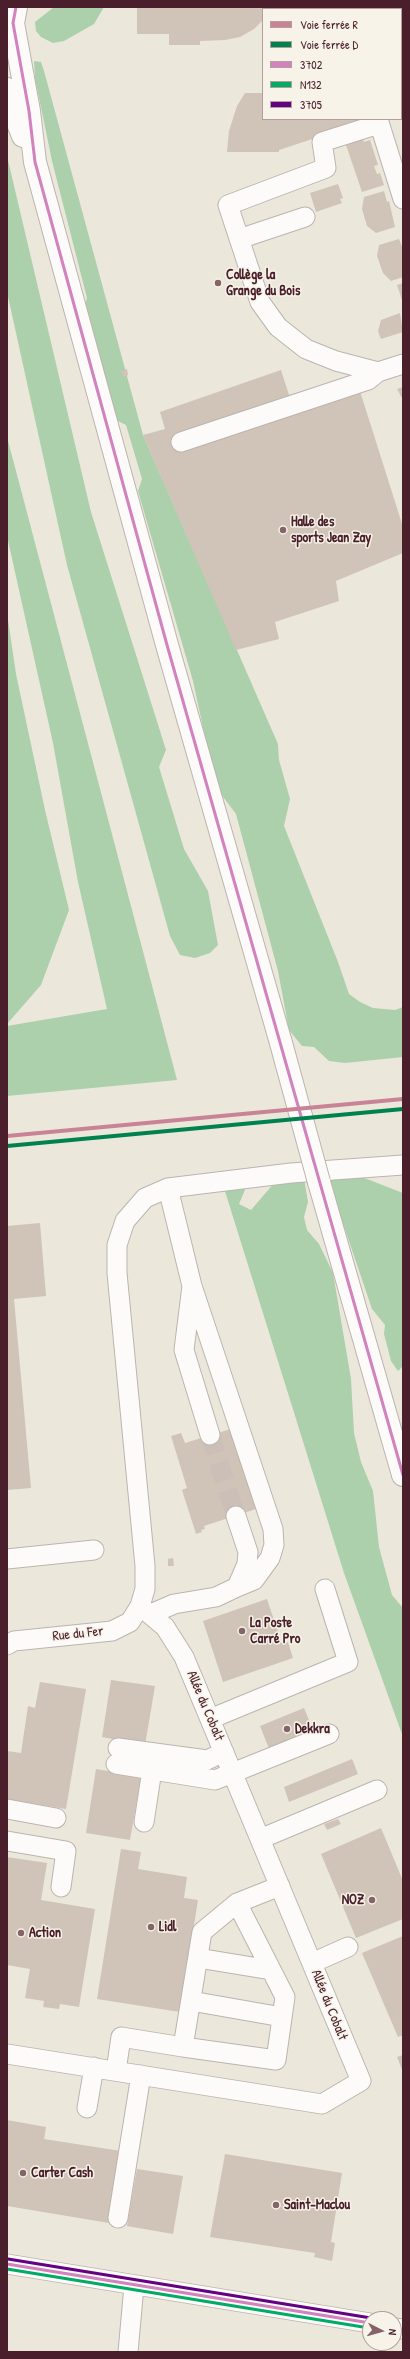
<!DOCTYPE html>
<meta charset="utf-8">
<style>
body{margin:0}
#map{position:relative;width:410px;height:2359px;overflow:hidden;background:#ece7db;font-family:"Patrick Hand",sans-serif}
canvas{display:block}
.frame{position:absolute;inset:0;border:8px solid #4a1f2b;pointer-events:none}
.legend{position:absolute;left:262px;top:8px;width:140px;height:112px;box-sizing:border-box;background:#f7f3e8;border:1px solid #b29e9c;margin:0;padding:5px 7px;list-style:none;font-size:12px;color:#4a1f2b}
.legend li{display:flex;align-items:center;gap:8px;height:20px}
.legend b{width:20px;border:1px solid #b29e9c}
.north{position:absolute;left:362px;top:2311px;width:40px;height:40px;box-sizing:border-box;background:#f7f3e8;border:1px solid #b29e9c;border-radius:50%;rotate:96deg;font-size:11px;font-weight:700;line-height:16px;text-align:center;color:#4a1f2b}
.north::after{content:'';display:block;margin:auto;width:14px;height:18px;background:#836569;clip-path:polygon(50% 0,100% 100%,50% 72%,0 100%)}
</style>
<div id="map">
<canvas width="410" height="2359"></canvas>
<div class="frame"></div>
<ul class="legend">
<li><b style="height:5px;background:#c98396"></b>Voie ferrée R</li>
<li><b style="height:5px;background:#00824e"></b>Voie ferrée D</li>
<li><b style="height:5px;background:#d282be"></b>3702</li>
<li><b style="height:5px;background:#00ab66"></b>N132</li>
<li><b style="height:5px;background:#640082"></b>3705</li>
</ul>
<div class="north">N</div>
</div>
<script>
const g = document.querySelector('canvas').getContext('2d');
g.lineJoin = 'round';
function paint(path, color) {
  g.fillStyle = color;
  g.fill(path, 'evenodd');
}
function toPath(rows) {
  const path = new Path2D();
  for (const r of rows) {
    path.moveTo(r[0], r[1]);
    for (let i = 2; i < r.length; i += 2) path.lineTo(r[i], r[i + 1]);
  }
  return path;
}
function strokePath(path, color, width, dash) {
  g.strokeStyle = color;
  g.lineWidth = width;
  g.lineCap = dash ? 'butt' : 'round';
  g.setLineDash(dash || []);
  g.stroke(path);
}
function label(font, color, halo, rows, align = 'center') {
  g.font = font + ' "Patrick Hand",sans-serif';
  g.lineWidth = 3;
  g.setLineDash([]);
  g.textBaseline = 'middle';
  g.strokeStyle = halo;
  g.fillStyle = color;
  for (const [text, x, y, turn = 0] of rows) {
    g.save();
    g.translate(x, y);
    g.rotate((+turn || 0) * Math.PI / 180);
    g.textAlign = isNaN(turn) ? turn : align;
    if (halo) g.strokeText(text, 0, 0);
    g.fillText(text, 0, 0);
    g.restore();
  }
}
paint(toPath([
 [54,7,104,7,94,24,64,41,53,43,41,37,36,31,35,22],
 [34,61,41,62,44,71,143,435,278,744,279,760,290,799,284,826,338,962,349,994,360,1002,373,1008,395,1010,403,1007,403,1057,345,1063,329,1061,314,1047,302,1046,289,1030,278,971,236,814,221,794,204,732,193,681,138,491,142,479,126,425,116,420,84,308,87,298,52,161,35,78],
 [7,156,91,512,166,750,159,767,184,849,208,891,218,945,210,953,195,958,180,955,170,936,67,565,7,292],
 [7,437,177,1080,7,1096,7,1026,107,1009,78,882,53,743,7,536],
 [7,613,16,674,45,810,69,910,41,985,7,1024],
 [354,1174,403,1193,403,1366,398,1371,391,1361,384,1334,385,1325,372,1309,327,1176],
 [304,1179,308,1202,304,1217,307,1230,319,1244,333,1273,351,1379,354,1433,361,1462,373,1491,379,1547,392,1595,403,1608,403,1737,344,1573,224,1188,247,1185,239,1204,251,1210,275,1182]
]), '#abd0ab');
paint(toPath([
 [137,7,288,7,288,9,263,9,263,20,254,29,240,37,225,40,200,41,200,45,169,45,169,34,137,34],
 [245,93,263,93,263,119,363,119,364,122,279,150,279,152,227,152,229,131,237,106],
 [362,137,364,142,370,140,378,165,374,166,377,174,380,173,384,185,362,192,345,142],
 [338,184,343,198,340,199,342,203,316,212,310,193],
 [384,191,387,202,389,201,395,227,376,233,367,226,362,209,364,197],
 [399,239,403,249,403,277,391,281,383,273,377,256,379,245],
 [403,283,403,303,397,285],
 [400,313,403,332,381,339,378,331,381,320],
 [127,369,128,375,123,377,121,371],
 [281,370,289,395,365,374,359,388,403,527,403,553,336,581,339,601,275,622,279,639,236,650,143,435,165,429,160,412],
 [403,387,403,400,397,389],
 [40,1223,46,1296,14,1299,31,1488,7,1490,7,1226],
 [234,1428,259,1508,204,1526,205,1529,201,1530,202,1532,196,1534,182,1490,187,1488,171,1436,181,1433,185,1443],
 [173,1558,174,1566,168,1566,168,1559],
 [267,1599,282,1644,288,1642,293,1658,223,1682,203,1621],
 [111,1680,155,1686,145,1745,102,1737],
 [40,1682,86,1689,66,1809,7,1799,7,1751,21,1753,28,1706,35,1708],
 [304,1708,314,1732,270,1751,260,1726],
 [352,1759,358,1774,289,1802,284,1787],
 [96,1769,141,1777,130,1840,86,1833],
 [338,1819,341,1824,327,1830,324,1824],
 [381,1828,403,1881,403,1919,356,1938,321,1854],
 [121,1849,141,1852,138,1869,187,1877,184,1898,198,1900,180,2012,97,1999],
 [7,1857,47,1863,41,1900,95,1909,79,2007,60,2004,59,2009,43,2007,44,2001,25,1998,30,1969,7,1965],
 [403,1936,403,2035,398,2037,362,1953],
 [403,2055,403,2072,397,2057],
 [7,2120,46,2127,44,2139,121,2151,109,2223,7,2206],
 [225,2154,342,2173,331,2242,335,2243,332,2261,314,2257,315,2253,210,2237],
 [137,2169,183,2176,173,2234,127,2226]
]), '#d0c3b8');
strokePath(toPath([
 [210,1435,236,1516]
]), '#ccbfb8', 19, [19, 10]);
const minor = toPath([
 [348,7,348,9],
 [378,119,403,199],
 [239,239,305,217],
 [378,372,336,361,306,349,278,327,260,302,228,205,326,168,322,142,379,124],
 [181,442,368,380,378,372,403,364],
 [168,1188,192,1286,184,1350,210,1435],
 [192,1286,273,1529,274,1545,270,1558,254,1580,237,1587],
 [7,1559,94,1550],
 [151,1614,174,1604,216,1597,237,1587,247,1564,248,1552,236,1516],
 [7,1645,14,1641,112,1631,130,1622,140,1606,145,1589,145,1566,117,1273,117,1245,125,1221,145,1198,168,1188,291,1173,403,1165],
 [210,1719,348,1662,325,1589],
 [118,1748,207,1760,224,1752],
 [116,1764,215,1780,329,1734],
 [7,1809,56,1818],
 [144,1822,152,1770],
 [260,1839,377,1790],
 [7,1841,66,1851,61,1887],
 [237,1903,285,1997,276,2060,183,2047,202,1932,237,1903,280,1886],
 [198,1958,271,1970],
 [312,1963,348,1947],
 [191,2001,282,2017],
 [7,2054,322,2104,361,2081,184,1657,165,1627,140,1606],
 [116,2071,121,2037,183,2047],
 [87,2108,94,2067],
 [118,2218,141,2075],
 [7,2264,370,2323],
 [394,2328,403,2329],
 [128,2352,134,2286]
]);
const major = toPath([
 [16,7,13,23,29,111,35,162,167,645,281,1043],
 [7,89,15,116,23,136],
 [319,1182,403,1475]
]);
strokePath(minor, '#bcb4ae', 21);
strokePath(major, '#bcb4ae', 24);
strokePath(minor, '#fcfbfa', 19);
strokePath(major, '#fcfbfa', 22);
const majorBridge = toPath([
 [281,1043,319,1182]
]);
strokePath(majorBridge, '#bcb4ae', 24, []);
strokePath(majorBridge, '#fcfbfa', 22);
strokePath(toPath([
 [16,7,13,23,29,111,35,162,167,645,403,1475],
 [7,2264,370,2323]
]), '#d282be', 3);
strokePath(toPath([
 [7,2269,369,2328]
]), '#00ab66', 3);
strokePath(toPath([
 [8,2259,371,2318]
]), '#640082', 3);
strokePath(toPath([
 [7,1136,403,1099]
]), '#c98396', 4);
strokePath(toPath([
 [7,1146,403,1109]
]), '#00824e', 4);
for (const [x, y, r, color] of [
 [218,283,4,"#836569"],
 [283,530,4,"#836569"],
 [242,1631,4,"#836569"],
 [287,1729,4,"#836569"],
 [372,1900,4,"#836569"],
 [151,1927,4,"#836569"],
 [21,1933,4,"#836569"],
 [23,2173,4,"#836569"],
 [276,2205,4,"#836569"]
]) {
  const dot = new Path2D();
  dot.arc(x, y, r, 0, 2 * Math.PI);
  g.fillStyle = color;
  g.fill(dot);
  strokePath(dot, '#f7f3e8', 1.5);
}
label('bold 14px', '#4a1f2b', '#f7f3e8', [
 ["Collège la",226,275],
 ["Grange du Bois",226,291],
 ["Halle des",291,522],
 ["sports Jean Zay",291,538],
 ["La Poste",250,1623],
 ["Carré Pro",250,1639],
 ["Dekkra",295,1729],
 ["NOZ",364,1900,"right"],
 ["Lidl",159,1927],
 ["Action",29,1933],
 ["Carter Cash",31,2173],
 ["Saint-Maclou",284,2205]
], 'left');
label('14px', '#4a1f2b', '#f7f3e8', [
 ["Rue du Fer",78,1634,-6],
 ["Allée du Cobalt",205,1706,67],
 ["Allée du Cobalt",329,2005,68]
]);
</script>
